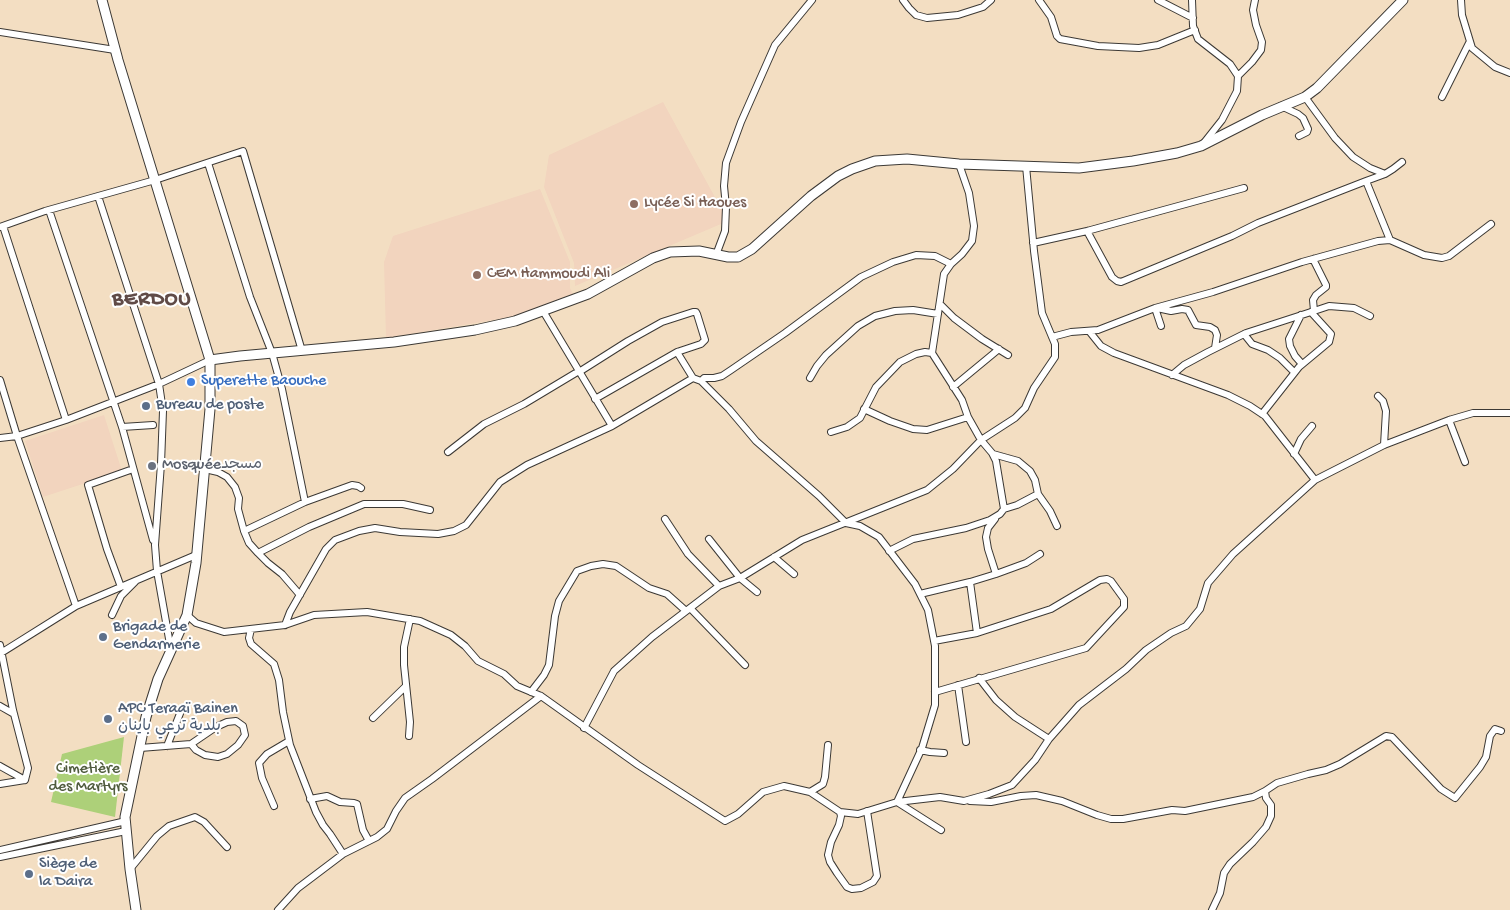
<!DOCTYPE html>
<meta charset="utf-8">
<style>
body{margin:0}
canvas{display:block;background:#f3dec2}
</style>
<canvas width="1510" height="910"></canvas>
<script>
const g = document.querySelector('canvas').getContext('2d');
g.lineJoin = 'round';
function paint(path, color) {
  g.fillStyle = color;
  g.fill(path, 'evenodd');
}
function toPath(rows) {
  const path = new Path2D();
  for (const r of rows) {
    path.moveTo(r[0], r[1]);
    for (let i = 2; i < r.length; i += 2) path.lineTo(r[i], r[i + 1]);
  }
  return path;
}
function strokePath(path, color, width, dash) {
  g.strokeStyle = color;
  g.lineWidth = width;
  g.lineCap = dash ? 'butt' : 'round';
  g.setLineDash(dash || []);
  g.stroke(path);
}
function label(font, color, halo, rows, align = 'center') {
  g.font = font + ' "Gochi Hand","Playpen Sans Arabic",sans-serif';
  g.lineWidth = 4;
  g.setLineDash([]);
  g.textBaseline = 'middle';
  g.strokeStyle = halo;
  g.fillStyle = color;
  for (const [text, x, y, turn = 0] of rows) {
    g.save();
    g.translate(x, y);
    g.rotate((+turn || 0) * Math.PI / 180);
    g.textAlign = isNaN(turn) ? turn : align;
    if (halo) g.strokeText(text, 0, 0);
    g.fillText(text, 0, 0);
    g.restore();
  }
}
paint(toPath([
 [663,102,728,221,575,286,574,263,544,187,549,155],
 [540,189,570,262,570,288,573,294,517,316,386,338,384,262,393,236],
 [104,415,122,471,43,497,25,441]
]), '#f2d4be');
paint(toPath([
 [124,737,115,817,51,802,62,754]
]), '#add079');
const minor = toPath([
 [903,0,909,8,916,15,927,18,958,15,983,7,991,0],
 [1039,0,1051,17,1057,36,1060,39,1098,46,1139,48,1158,45,1195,30],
 [1158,0,1193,18],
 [1192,0,1193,26,1198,39,1230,64,1238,76,1237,91,1222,120,1203,144],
 [1461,0,1462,15,1472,48,1495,67,1510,73],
 [0,32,115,50],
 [1238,76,1252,62,1261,50,1262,42,1256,25,1253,10,1255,0],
 [1305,97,1335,138,1353,157,1370,168,1385,174,1393,169,1402,162],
 [1442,97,1469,43],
 [1281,106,1298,114,1303,118,1308,129,1307,132,1299,136],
 [208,163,250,297,272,353,282,389,305,502],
 [1366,181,1385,174],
 [98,196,159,384,163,411,161,464,155,545,157,571,171,650],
 [49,210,122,427,153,540],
 [3,226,66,420],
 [0,227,45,211,155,180,243,151,302,351],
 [1087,231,1112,277,1117,281,1121,282,1232,236,1258,223,1366,181,1390,240],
 [1033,243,1087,231,1244,188],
 [716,255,725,231,726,207,724,186,726,163,741,122,775,45,812,0],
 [1313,259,1326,285,1326,287,1316,295,1313,300,1314,311],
 [940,304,954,318,982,339,1008,355],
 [1155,308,1161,326],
 [1157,308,1171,311,1182,309,1188,310,1196,325,1210,327,1215,330,1217,335,1215,348],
 [543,311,612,426,693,378,677,352,701,344,705,340,697,314,696,312,693,312,662,322,628,341,579,372],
 [1301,315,1289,339,1290,346,1295,356,1302,364],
 [1089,331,1101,346,1114,353,1228,395,1250,406,1265,416,1315,480],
 [1244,334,1252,344,1268,350,1280,358,1294,372],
 [1052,337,1071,332,1098,330,1155,308,1213,292,1302,262,1378,241,1390,240,1424,255,1442,258,1449,256,1491,224],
 [1172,375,1184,365,1208,352,1246,333,1311,312,1329,306,1354,308,1370,316],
 [693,378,701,381,729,409,756,441,819,496,846,523,860,526,879,537,915,584,928,610,935,646,935,705,922,748,897,802,941,830],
 [810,378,817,366,826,355,858,326,875,316,895,311,913,310,938,314],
 [0,380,17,436,76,606,196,555],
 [701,381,704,378,714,378,722,376,731,370,785,333,861,277,893,262,916,255,935,256,951,264],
 [953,387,999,349],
 [1378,396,1383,401,1386,411,1384,445],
 [595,399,677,352],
 [864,409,890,421,913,429,927,430,968,417],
 [1262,414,1299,367,1329,342,1331,334,1311,312],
 [1449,420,1465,462],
 [122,427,153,425],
 [831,432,847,427,860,418,876,387,900,362,916,354,925,352,932,353],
 [0,438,17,436,66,420,159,384,210,360],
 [448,452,484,424,524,404,579,371],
 [993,454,1018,461,1030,471,1035,480,1038,494,1017,505,1004,509],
 [1294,454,1301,439,1312,426],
 [205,469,218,472,227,477,235,487,239,498,238,509,244,531],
 [361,488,358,486,352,485,305,502,244,531,249,543,258,553,309,527,364,504,403,504,430,510],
 [1038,494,1050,511,1057,526],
 [665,519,688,554,719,586],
 [709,539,740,578,757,592],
 [889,551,913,539,966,528,990,520,1000,514,1004,509,996,461,992,453,981,440,968,417,962,400,932,353,944,274,951,264,962,254,972,241,974,226,969,193,959,164],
 [258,553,268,563,282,574,300,595],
 [774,557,794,574],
 [996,574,1026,563,1040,554],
 [970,582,977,633],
 [121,587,107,549,88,485,133,469],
 [920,594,970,582,996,574,988,549,986,537,988,528,995,519],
 [690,608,745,665],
 [112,615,121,596,135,582],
 [187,615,196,623,224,632,285,625,314,615,367,612,420,621,451,635,465,646,478,661,504,674,517,686,541,696,638,765,725,821,738,814,763,792,784,786,810,792,840,812,858,814,897,802,940,797,964,801,989,794,1012,785,1035,760,1049,739,1079,705,1126,669,1146,650,1171,633,1186,626,1200,609,1208,583,1233,554,1315,480,1384,445,1449,420,1473,413,1510,413],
 [285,625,290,612,326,549,335,540,359,531,375,528,400,532,438,534,454,531,466,525,500,482,527,465,612,426],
 [251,629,249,638,251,644,274,664,279,680,283,712,290,745,316,812,323,825,330,834,343,854],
 [934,641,977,633,1051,609,1100,580,1107,579,1111,581,1124,599,1124,607,1086,648,935,692],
 [0,645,13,710,28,768,25,780,0,784],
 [0,652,1,653,76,606],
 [979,678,996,700,1015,717,1049,739],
 [958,685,966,742],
 [531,692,544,675,549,665,555,616,559,601,577,571,591,566,603,564,616,566,649,588,667,594,686,611],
 [0,706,14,714],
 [373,718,406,686],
 [584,728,614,671,652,637,719,586,740,578,802,540,927,490,953,469,981,440,1015,418,1025,408,1034,388,1055,357,1055,344,1042,313,1034,251,1026,166],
 [409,736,410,722,404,665,404,647,410,619],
 [167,746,181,711],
 [140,748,191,744,216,727,227,722,236,721,243,726,245,735,238,745,227,754,218,757,205,755,196,750,191,744],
 [920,750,930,752,944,753],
 [0,766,25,780],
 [810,792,823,784,825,777,828,745],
 [310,799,327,796,340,802,354,803,357,804,363,830,369,841],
 [970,801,991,802,1021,796,1036,795,1062,801,1097,815,1111,819,1123,819,1172,810,1185,811,1253,797,1265,791],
 [274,806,262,778,259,763,267,754,289,741],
 [840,812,841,816,839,825,831,842,828,855,830,862,837,873,847,887,852,889,861,888,873,882,877,876,867,811],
 [0,850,126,821],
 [0,857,126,831],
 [130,869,157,836,169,826,195,817,204,822,227,847],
 [278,910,298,888,343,854,377,837,387,829,396,811,405,798,432,779,541,696],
 [1212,910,1220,893,1224,873,1230,864,1253,842,1266,827,1271,816,1271,805,1266,798,1265,791,1277,783,1308,774,1326,770,1340,764,1386,736,1392,737,1441,789,1455,798,1480,767,1486,757,1490,736,1495,729,1501,731]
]);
const secondary = toPath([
 [102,0,118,60,210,360,210,409,196,563,187,615,158,679,146,717,125,817,130,869,136,910],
 [210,360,240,356,394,342,475,330,515,321,588,294,653,258,670,252,699,251,728,257,738,257,752,249,811,196,838,176,852,169,875,161,907,159,959,164,1079,168,1133,161,1177,153,1201,146,1262,115,1305,97,1317,88,1403,0]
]);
strokePath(minor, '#3c3935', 8);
strokePath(secondary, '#3c3935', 11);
strokePath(minor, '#fff', 6);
strokePath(secondary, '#fff', 9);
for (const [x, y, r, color] of [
 [634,204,5,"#8d6e63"],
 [477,275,5,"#8d6e63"],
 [191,382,5,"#3f7fe0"],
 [146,406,5,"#5c6f8a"],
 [152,466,5,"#6b7280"],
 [103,637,5,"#5c6f8a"],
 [108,719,5,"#5c6f8a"],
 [29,874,5,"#5c6f8a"]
]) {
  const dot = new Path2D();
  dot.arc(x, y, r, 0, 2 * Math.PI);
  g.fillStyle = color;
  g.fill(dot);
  strokePath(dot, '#fff', 2);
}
label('16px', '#785e54', '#fff', [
 ["Lycée Si Haoues",644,204],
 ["CEM Hammoudi Ali",487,275]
], 'left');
label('16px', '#366cbe', '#fff', [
 ["Superette Baouche",201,382]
], 'left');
label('16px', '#4e5e75', '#fff', [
 ["Bureau de poste",156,406],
 ["Brigade de",113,628],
 ["Gendarmerie",113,646],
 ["APC Teraaï Bainen",118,710],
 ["بلدية ترعي باينان",118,728],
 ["Siège de",39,865],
 ["la Daira",39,883]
], 'left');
label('16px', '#5b616d', '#fff', [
 ["Mosquéeمسجد",162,466]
], 'left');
label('16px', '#4f5b3d', '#fff', [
 ["Cimetière",88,770],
 ["des Martyrs",88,788]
]);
g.letterSpacing = '1px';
label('bold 21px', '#604b47', '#fff', [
 ["BERDOU",152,301]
]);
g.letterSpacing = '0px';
</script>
